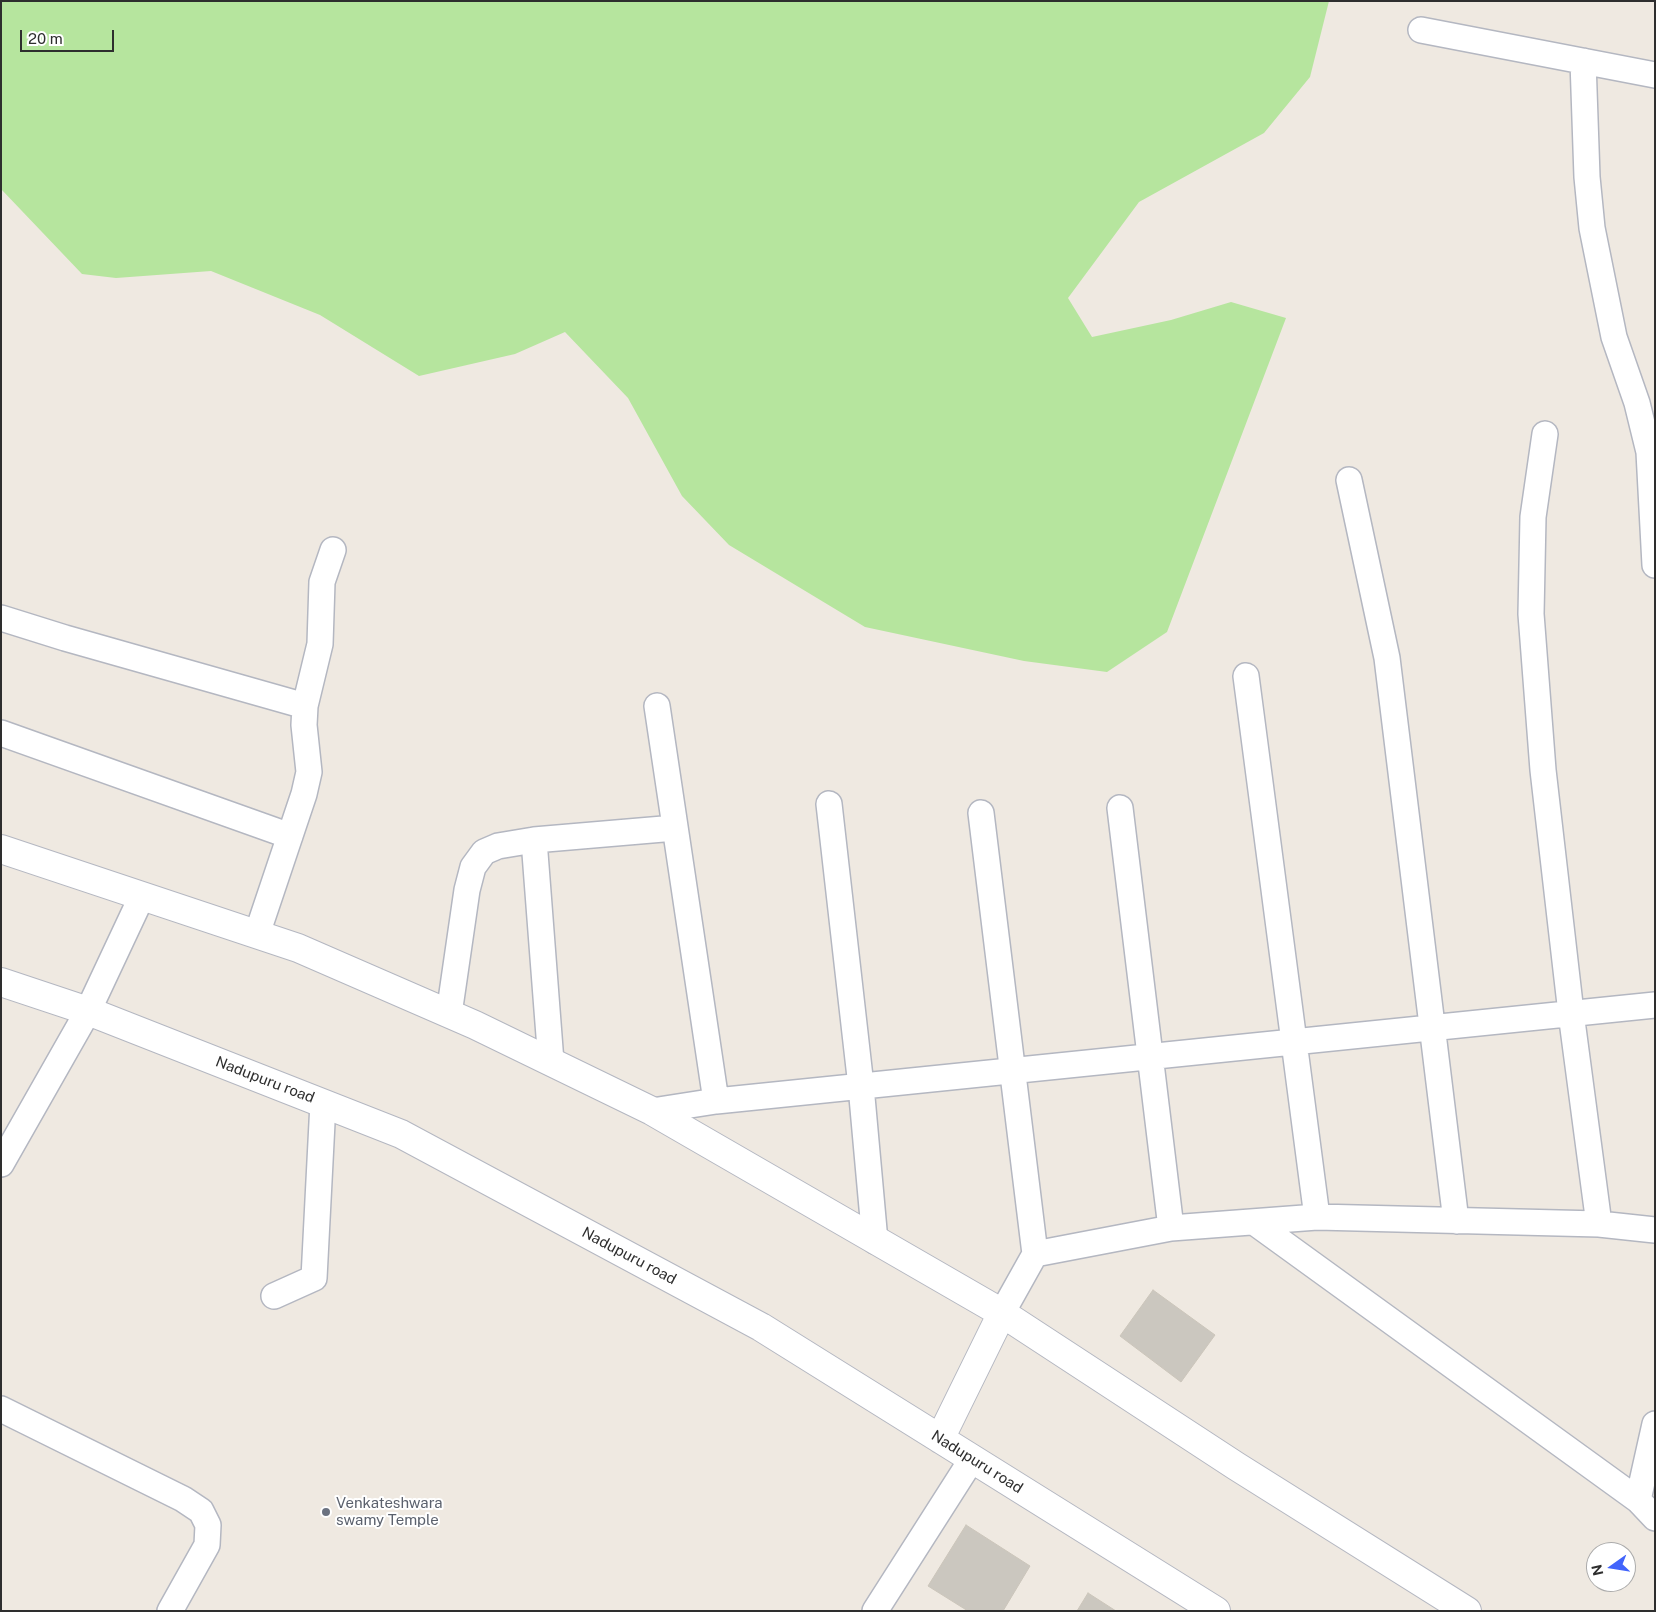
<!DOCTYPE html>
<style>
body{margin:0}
#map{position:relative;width:1656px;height:1612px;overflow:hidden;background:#efe9e1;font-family:"Public Sans",sans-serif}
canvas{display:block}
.frame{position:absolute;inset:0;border:2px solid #2e2e2e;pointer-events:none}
.north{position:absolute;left:1586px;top:1542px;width:50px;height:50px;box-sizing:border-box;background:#fff;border:1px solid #ababab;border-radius:50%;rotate:257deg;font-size:14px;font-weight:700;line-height:20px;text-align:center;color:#2e2e2e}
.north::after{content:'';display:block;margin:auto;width:18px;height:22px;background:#4264fb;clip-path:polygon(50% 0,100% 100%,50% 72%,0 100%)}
.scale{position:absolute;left:20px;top:30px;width:94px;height:22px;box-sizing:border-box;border:2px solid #2e2e2e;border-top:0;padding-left:6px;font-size:15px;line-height:18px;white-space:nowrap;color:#2e2e2e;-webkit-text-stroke:4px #fff;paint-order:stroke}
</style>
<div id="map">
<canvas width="1656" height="1612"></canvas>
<div class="frame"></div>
<div class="north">N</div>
<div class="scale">20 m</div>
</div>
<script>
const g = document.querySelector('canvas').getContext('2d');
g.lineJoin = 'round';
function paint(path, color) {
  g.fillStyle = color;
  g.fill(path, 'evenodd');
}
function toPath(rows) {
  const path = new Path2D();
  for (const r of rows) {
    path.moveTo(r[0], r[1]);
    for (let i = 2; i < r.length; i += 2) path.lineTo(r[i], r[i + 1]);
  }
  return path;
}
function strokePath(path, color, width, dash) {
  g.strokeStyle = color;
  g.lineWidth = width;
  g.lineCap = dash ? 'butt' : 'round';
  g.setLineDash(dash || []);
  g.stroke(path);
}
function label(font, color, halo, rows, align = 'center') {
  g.font = font + ' "Public Sans",sans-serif';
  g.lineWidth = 4;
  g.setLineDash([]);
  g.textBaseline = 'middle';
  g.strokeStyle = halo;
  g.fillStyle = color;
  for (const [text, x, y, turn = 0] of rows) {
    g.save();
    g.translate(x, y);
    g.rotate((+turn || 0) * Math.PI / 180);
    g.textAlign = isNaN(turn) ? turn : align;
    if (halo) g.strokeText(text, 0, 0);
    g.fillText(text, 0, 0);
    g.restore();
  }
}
paint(toPath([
 [1,1,1329,1,1310,77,1264,133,1139,202,1068,298,1092,337,1171,320,1231,302,1286,318,1167,632,1107,672,1024,661,865,627,729,545,682,496,628,398,565,332,515,354,419,376,320,315,211,271,116,278,82,274,1,189]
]), '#b6e59e');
const building = toPath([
 [1153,1290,1215,1335,1181,1382,1120,1336,1153,1290],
 [966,1525,1030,1566,1003,1611,968,1611,928,1586,966,1525],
 [1088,1593,1116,1611,1077,1611,1088,1593]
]);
paint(building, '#cbc7bf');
strokePath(building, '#cbc5ba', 1);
const street = toPath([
 [1421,30,1655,75],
 [1583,61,1587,177,1592,228,1614,337,1637,403,1649,452,1655,565],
 [1545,434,1533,517,1531,614,1543,770,1571,1013,1599,1224],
 [1349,480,1387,658,1456,1221],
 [1,618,65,638,305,706],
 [1246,676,1317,1217],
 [657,706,716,1101],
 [1,733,290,836],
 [829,804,861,1086,875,1241],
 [1120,808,1171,1228],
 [981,813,1035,1254],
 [534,840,551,1062],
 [257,934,304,794,309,772,304,725,305,706,320,644,322,582,333,550],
 [449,1014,467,890,473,867,484,852,498,846,534,840,675,828],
 [652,1111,716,1101,1655,1005],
 [1,1164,88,1011,142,896],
 [1254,1222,1638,1500,1655,1518],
 [274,1296,314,1278,323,1103],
 [1002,1313,1035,1254,1171,1228,1317,1217,1599,1224,1655,1230],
 [1,1409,183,1499,201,1511,208,1525,207,1545,170,1611],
 [1638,1500,1655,1424],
 [875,1611,972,1459]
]);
const secondary = toPath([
 [1,849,298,948,475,1025,652,1111,1002,1313,1236,1466,1467,1611],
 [1,982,88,1011,401,1134,761,1327,1216,1611],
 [940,1439,1002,1313]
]);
strokePath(street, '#b4b7c1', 28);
strokePath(secondary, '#b4b7c1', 30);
strokePath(street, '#fff', 25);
strokePath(secondary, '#fff', 28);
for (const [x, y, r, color] of [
 [326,1512,5,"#6b7280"]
]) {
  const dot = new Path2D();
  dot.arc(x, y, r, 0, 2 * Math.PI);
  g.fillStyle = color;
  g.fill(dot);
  strokePath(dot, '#fff', 2);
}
label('15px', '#2e2e2e', '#fff', [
 ["Nadupuru road",265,1080,21],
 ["Nadupuru road",629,1256,28],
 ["Nadupuru road",977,1462,32]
]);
label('15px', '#5b616d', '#fff', [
 ["Venkateshwara",336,1503],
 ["swamy Temple",336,1520]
], 'left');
</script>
